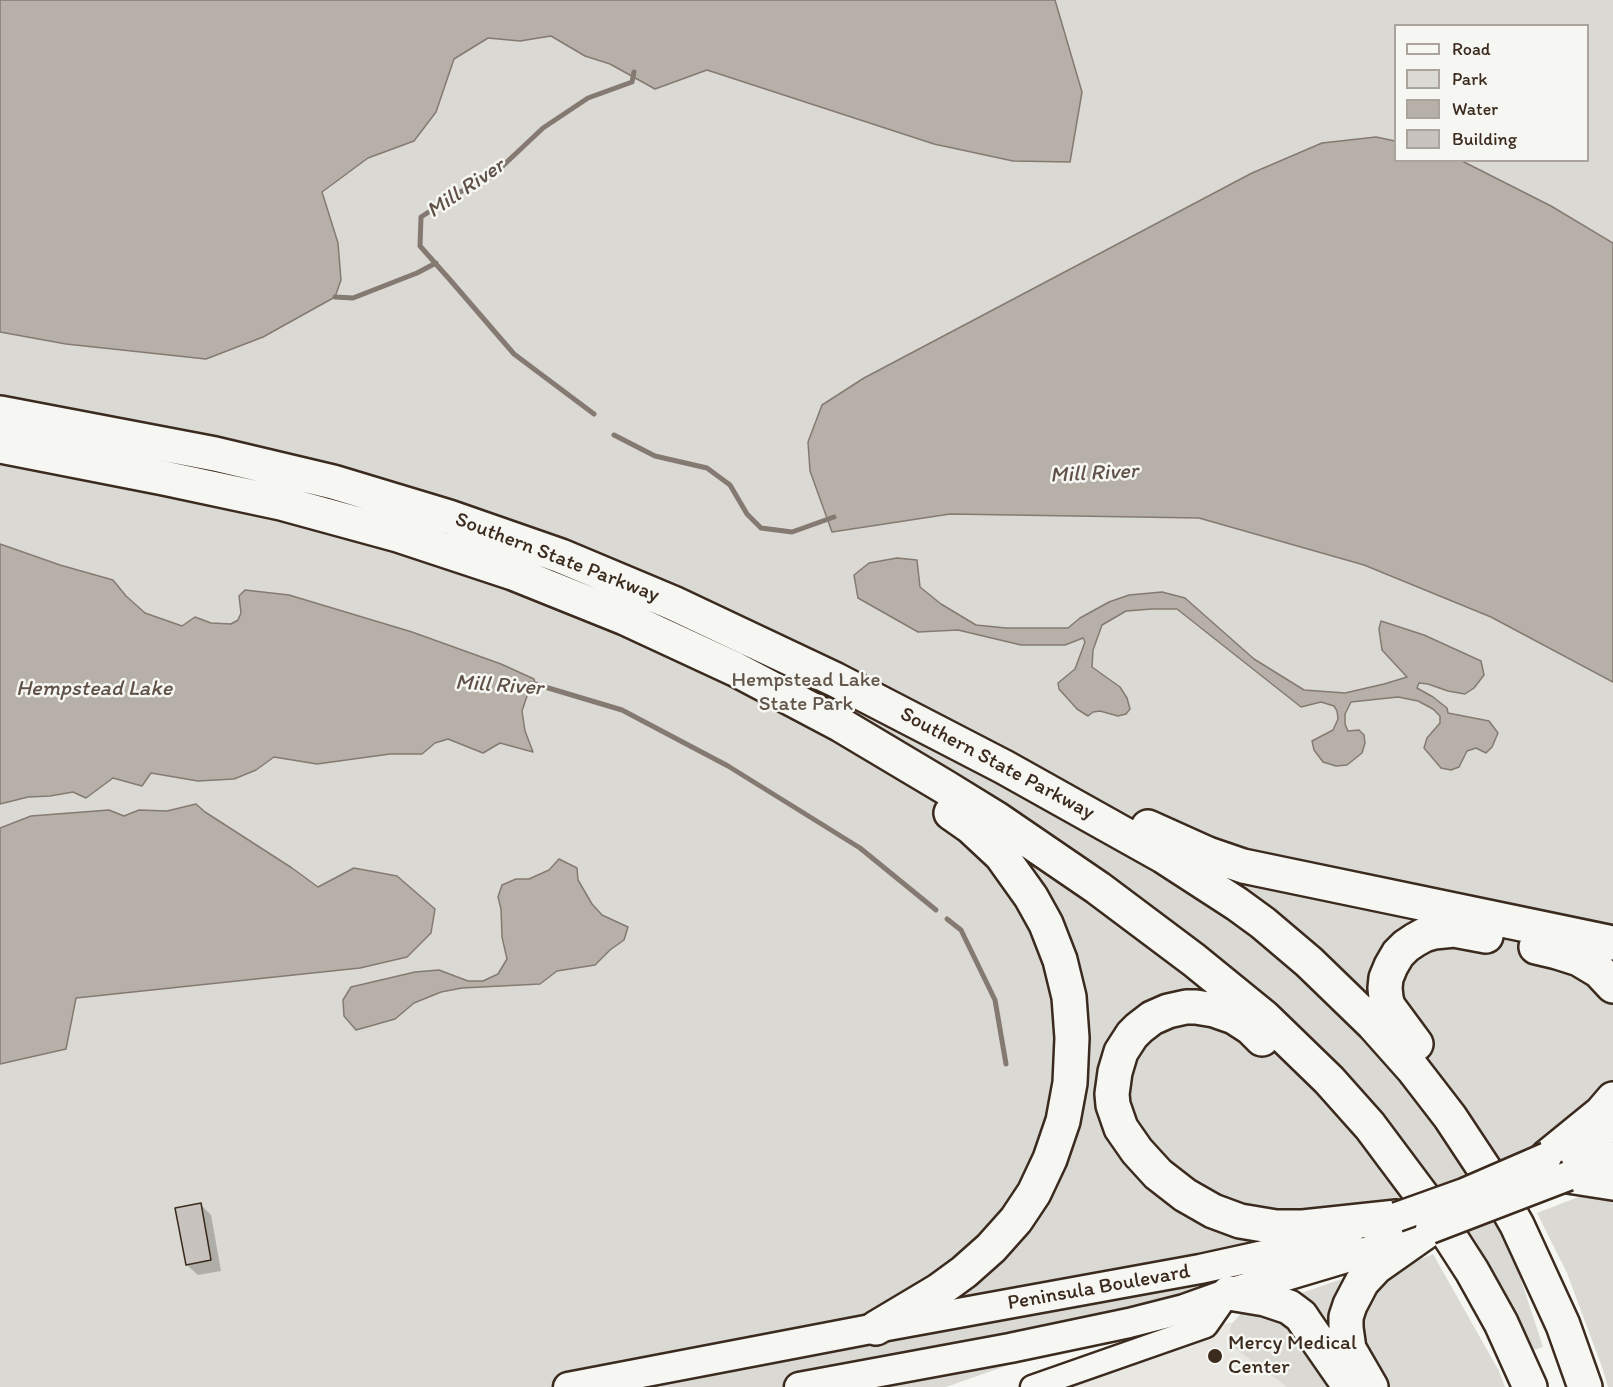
<!DOCTYPE html>
<style>
body{margin:0}
#map{position:relative;width:1613px;height:1387px;overflow:hidden;background:#f6f6f2;font-family:Itim,sans-serif}
canvas{display:block}
.legend{position:absolute;left:1394px;top:24px;width:195px;height:138px;box-sizing:border-box;background:#f6f6f2;border:2px solid #aba49d;margin:0;padding:8px 10px;list-style:none;font-size:18px;color:#3b2a1e}
.legend li{display:flex;align-items:center;gap:12px;height:30px}
.legend b{width:30px;border:2px solid #aba49d}
</style>
<div id="map">
<canvas width="1613" height="1387"></canvas>
<ul class="legend">
<li><b style="height:8px;background:#f6f6f2"></b>Road</li>
<li><b style="height:16px;background:#dad9d3"></b>Park</li>
<li><b style="height:16px;background:#b6b0a9"></b>Water</li>
<li><b style="height:16px;background:#c8c3be"></b>Building</li>
</ul>
</div>
<script>
const g = document.querySelector('canvas').getContext('2d');
g.lineJoin = 'round';
function paint(path, color) {
  g.fillStyle = color;
  g.fill(path, 'evenodd');
}
function toPath(rows) {
  const path = new Path2D();
  for (const r of rows) {
    path.moveTo(r[0], r[1]);
    for (let i = 2; i < r.length; i += 2) path.lineTo(r[i], r[i + 1]);
  }
  return path;
}
function strokePath(path, color, width, dash) {
  g.strokeStyle = color;
  g.lineWidth = width;
  g.lineCap = dash ? 'butt' : 'round';
  g.setLineDash(dash || []);
  g.stroke(path);
}
function label(font, color, halo, rows, align = 'center') {
  g.font = font + ' Itim,sans-serif';
  g.lineWidth = 5;
  g.setLineDash([]);
  g.textBaseline = 'middle';
  g.strokeStyle = halo;
  g.fillStyle = color;
  for (const [text, x, y, turn = 0] of rows) {
    g.save();
    g.translate(x, y);
    g.rotate((+turn || 0) * Math.PI / 180);
    g.textAlign = isNaN(turn) ? turn : align;
    if (halo) g.strokeText(text, 0, 0);
    g.fillText(text, 0, 0);
    g.restore();
  }
}
paint(toPath([
 [1271,1315,1332,1387,1035,1387,1213,1326]
]), '#e8e7e2');
paint(toPath([
 [0,0,1613,0,1613,1150,1485,1198,1511,1249,1543,1347,1531,1351,1452,1209,946,1387,0,1387],
 [1396,26,1588,26,1588,160,1396,160],
 [1601,1195,1613,1199,1613,1387,1608,1387,1603,1370,1567,1273,1537,1213,1581,1196],
 [1433,1254,1499,1371,1505,1387,1382,1387,1364,1359,1355,1309,1364,1291,1406,1265],
 [1353,1275,1332,1323,1323,1329,1296,1295],
 [1264,1308,1290,1317,1339,1387,1287,1387,1232,1346,1229,1337,1231,1325,1241,1313]
]), '#dad9d3');
const water = toPath([
 [0,0,1055,0,1082,92,1070,162,1013,161,934,144,707,70,655,89,610,64,585,56,551,36,520,41,488,38,454,59,436,112,414,141,368,158,322,192,338,243,341,280,335,297,263,337,206,359,66,344,0,332,0,0],
 [1376,137,1395,141,1396,160,1462,161,1551,206,1613,243,1613,682,1491,617,1364,565,1199,518,950,514,832,532,810,471,808,442,822,405,864,378,1252,173,1322,143,1376,137],
 [0,544,60,565,113,580,126,596,145,613,182,626,195,617,211,623,231,624,238,620,241,613,239,596,245,590,289,595,412,632,501,664,534,679,535,684,527,696,522,711,525,731,533,752,500,743,483,753,448,739,435,743,422,754,390,754,317,764,274,757,256,770,234,779,198,781,151,773,142,786,113,778,86,798,73,792,50,796,28,797,0,804,0,544],
 [897,558,917,560,920,587,941,604,976,625,1006,628,1068,628,1080,618,1109,602,1129,595,1162,592,1185,598,1254,659,1304,690,1345,693,1384,684,1407,677,1382,650,1379,629,1381,621,1424,635,1481,661,1484,675,1474,688,1465,694,1448,691,1428,684,1419,683,1417,688,1433,697,1447,708,1448,713,1489,721,1498,733,1492,747,1486,753,1476,748,1467,751,1459,767,1451,770,1441,768,1424,748,1427,738,1440,723,1440,716,1433,709,1418,701,1398,697,1351,702,1345,714,1345,724,1348,731,1359,730,1364,735,1365,743,1362,753,1347,765,1336,766,1323,762,1314,750,1312,741,1333,730,1338,719,1337,711,1334,706,1321,702,1301,707,1177,609,1152,609,1126,611,1102,625,1093,650,1092,667,1120,687,1127,698,1130,709,1126,714,1118,716,1100,711,1093,712,1088,716,1077,709,1059,689,1058,683,1075,669,1085,642,1083,638,1065,645,1021,645,958,630,918,632,858,598,854,575,869,563,897,558],
 [196,804,205,812,292,868,318,887,354,868,397,876,435,909,431,933,407,957,360,968,76,998,66,1049,0,1064,0,828,31,816,109,810,124,816,139,810,167,811,196,804],
 [559,859,577,868,578,880,592,904,602,915,628,927,624,940,610,950,595,965,557,971,540,984,462,988,441,992,414,1003,395,1019,356,1030,344,1016,343,1000,351,987,415,972,439,970,468,981,483,981,498,974,507,959,502,937,501,909,498,897,502,885,516,879,529,879,549,870,559,859]
]);
paint(water, '#b6b0a9');
strokePath(water, '#857a71', 1.5);
paint(toPath([
 [200,1204,211,1215,221,1271,198,1275,187,1265]
]), '#0003');
strokePath(toPath([
 [335,297,353,298,417,273,436,263],
 [594,414,514,354,451,281,420,246,421,217,458,193,491,177,543,128,588,98,632,82,634,72],
 [614,435,655,456,707,468,730,485,747,514,761,528,792,532,834,517],
 [529,684,535,684,622,710,728,766,860,848,936,910],
 [947,919,961,930,995,1000,1006,1064]
]), '#857a71', 5);
const building = toPath([
 [201,1203,211,1260,186,1265,175,1208,201,1203]
]);
paint(building, '#c8c3be');
strokePath(building, '#3b2a1e', 1.5);
const minor = toPath([
 [1032,1387,1206,1326,1229,1293]
]);
const major = toPath([
 [1571,1146,1613,1127],
 [1568,1176,1613,1156],
 [568,1387,876,1328,1200,1269,1264,1255,1349,1232],
 [799,1387,1010,1348,1129,1323,1184,1309,1229,1293,1363,1253,1407,1237]
]);
const highway = toPath([
 [0,413,215,454,333,482,449,517,561,556,673,603,836,680,1004,767,1163,856,1237,904,1263,923,1309,962,1373,1024,1413,1069,1450,1117,1487,1173,1517,1225,1563,1325,1585,1387],
 [0,446,164,478,281,503,398,535,513,573,625,618,735,669,841,725,945,787,997,819,1098,888,1194,960,1264,1017,1329,1080,1370,1126,1432,1209,1472,1271,1501,1323,1530,1387],
 [1148,827,1208,854,1243,866,1613,943],
 [1536,947,1557,952,1579,959,1599,971,1613,986],
 [1262,1039,1251,1028,1234,1017,1214,1010,1196,1007,1186,1007,1168,1011,1152,1018,1139,1028,1132,1035,1121,1052,1115,1072,1112,1094,1113,1105,1121,1128,1137,1151,1158,1174,1185,1195,1213,1211,1240,1221,1276,1227,1303,1227,1397,1217],
 [1416,1044,1388,1006,1386,998,1385,988,1386,978,1391,966,1398,954,1406,946,1415,940,1424,935,1434,932,1454,930,1486,936],
 [1547,1157,1601,1113,1613,1099],
 [1568,1176,1613,1183],
 [1229,1293,1265,1299,1289,1307,1301,1316,1307,1325,1350,1387],
 [876,1328,938,1291,964,1272,991,1248,1016,1220,1034,1193,1050,1159,1063,1121,1070,1083,1072,1038,1069,997,1060,960,1046,924,1031,897,1001,855,971,827,951,813],
 [1371,1387,1349,1349,1346,1328,1346,1317,1350,1305,1362,1282,1376,1267,1430,1229]
]);
strokePath(minor, '#3b2a1e', 27);
strokePath(major, '#3b2a1e', 33);
strokePath(highway, '#3b2a1e', 38);
strokePath(minor, '#f6f6f2', 22);
strokePath(major, '#f6f6f2', 28);
strokePath(highway, '#f6f6f2', 33);
const majorBridge = toPath([
 [1397,1217,1464,1193,1547,1157],
 [1430,1229,1568,1176]
]);
strokePath(majorBridge, '#3b2a1e', 33, []);
strokePath(majorBridge, '#f6f6f2', 28);
for (const [x, y, r, color] of [
 [1215,1356,8,"#3b2a1e"]
]) {
  const dot = new Path2D();
  dot.arc(x, y, r, 0, 2 * Math.PI);
  g.fillStyle = color;
  g.fill(dot);
  strokePath(dot, '#f6f6f2', 2);
}
label('21px', '#3b2a1e', '#f6f6f2', [
 ["Southern State Parkway",557,558,21],
 ["Southern State Parkway",997,764,28],
 ["Peninsula Boulevard",1099,1288,-10]
]);
label('21px', '#63564b', '#f6f6f2', [
 ["Hempstead Lake",806,681],
 ["State Park",806,705]
]);
label('21px', '#3b2a1e', '#f6f6f2', [
 ["Mercy Medical",1228,1344],
 ["Center",1228,1368]
], 'left');
label('italic 22px', '#605248', '#f6f6f2', [
 ["Mill River",466,189,-34],
 ["Mill River",1094,474,-3],
 ["Mill River",499,686,4],
 ["Hempstead Lake",94,689]
]);
</script>
